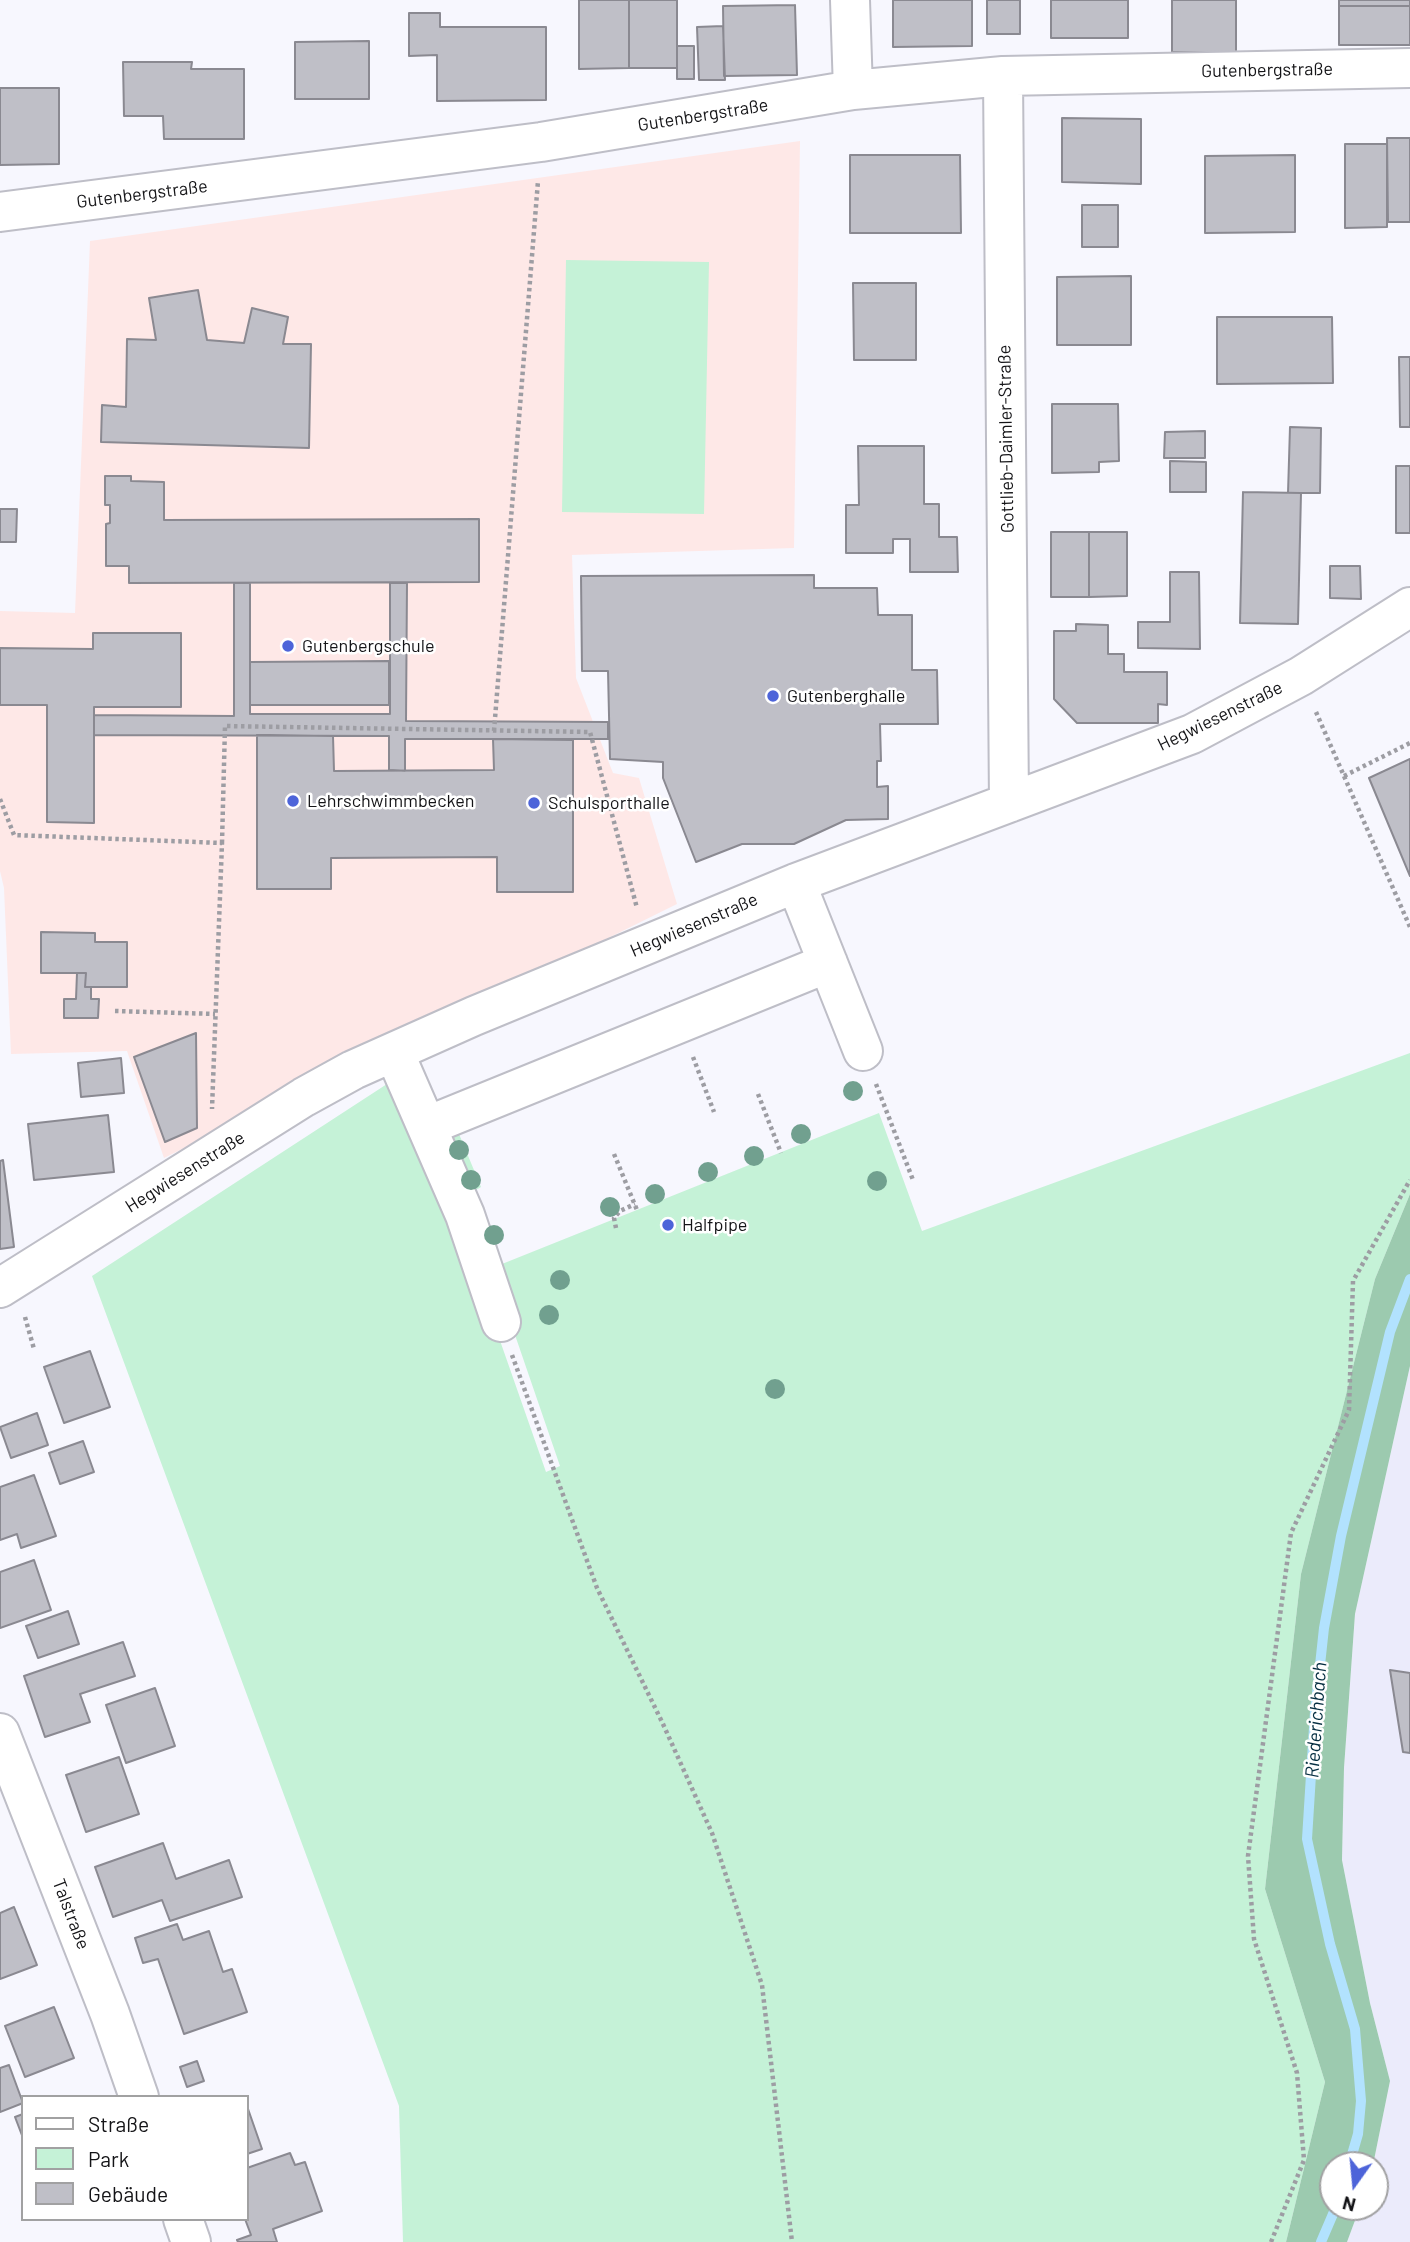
<!DOCTYPE html>
<meta charset="utf-8">
<style>
body{margin:0}
#map{position:relative;width:1410px;height:2242px;overflow:hidden;background:#f7f7fe;font-family:Barlow,sans-serif}
canvas{display:block}
.legend{position:absolute;left:21px;top:2095px;width:228px;height:126px;box-sizing:border-box;background:#fff;border:2px solid #a1a1a2;margin:0;padding:9px 12px;list-style:none;font-size:21px;color:#141417}
.legend li{display:flex;align-items:center;gap:14px;height:35px}
.legend b{width:35px;border:2px solid #a1a1a2}
.north{position:absolute;left:1319px;top:2151px;width:70px;height:70px;box-sizing:border-box;background:#fff;border:2px solid #a1a1a2;border-radius:50%;rotate:195deg;font-size:19px;font-weight:700;line-height:28px;text-align:center;color:#141417}
.north::after{content:'';display:block;margin:auto;width:24px;height:32px;background:#4d64d9;clip-path:polygon(50% 0,100% 100%,50% 72%,0 100%)}
</style>
<div id="map">
<canvas width="1410" height="2242"></canvas>
<ul class="legend">
<li><b style="height:9px;background:#fff"></b>Straße</li>
<li><b style="height:19px;background:#c5f2d7"></b>Park</li>
<li><b style="height:19px;background:#bfbfc7"></b>Gebäude</li>
</ul>
<div class="north">N</div>
</div>
<script>
const g = document.querySelector('canvas').getContext('2d');
g.lineJoin = 'round';
function paint(path, color) {
  g.fillStyle = color;
  g.fill(path, 'evenodd');
}
function toPath(rows) {
  const path = new Path2D();
  for (const r of rows) {
    path.moveTo(r[0], r[1]);
    for (let i = 2; i < r.length; i += 2) path.lineTo(r[i], r[i + 1]);
  }
  return path;
}
function strokePath(path, color, width, dash) {
  g.strokeStyle = color;
  g.lineWidth = width;
  g.lineCap = dash ? 'butt' : 'round';
  g.setLineDash(dash || []);
  g.stroke(path);
}
function label(font, color, halo, rows, align = 'center') {
  g.font = font + ' Barlow,sans-serif';
  g.lineWidth = 5;
  g.setLineDash([]);
  g.textBaseline = 'middle';
  g.strokeStyle = halo;
  g.fillStyle = color;
  for (const [text, x, y, turn = 0] of rows) {
    g.save();
    g.translate(x, y);
    g.rotate((+turn || 0) * Math.PI / 180);
    g.textAlign = isNaN(turn) ? turn : align;
    if (halo) g.strokeText(text, 0, 0);
    g.fillText(text, 0, 0);
    g.restore();
  }
}
paint(toPath([
 [1410,1366,1410,2242,1347,2242,1360,2207,1375,2207,1375,2165,1373,2165,1390,2081,1370,2003,1342,1860,1344,1768,1355,1614]
]), '#ebebfb');
paint(toPath([
 [800,141,794,548,572,555,576,678,613,773,639,778,677,904,164,1158,127,1051,11,1054,4,888,0,871,0,611,75,613,90,241]
]), '#fee8e7');
paint(toPath([
 [566,260,709,262,704,514,562,512],
 [1410,1053,1410,1194,1375,1279,1301,1574,1265,1889,1325,2082,1286,2242,403,2242,399,2106,92,1276,387,1084,395,1088,476,1272,546,1472,560,1466,492,1268,879,1113,922,1231],
 [459,1134,481,1187,476,1190,468,1190,452,1137]
]), '#c5f2d7');
paint(toPath([
 [1410,1194,1410,1366,1355,1614,1344,1768,1342,1860,1370,2003,1390,2081,1373,2165,1333,2165,1333,2207,1360,2207,1347,2242,1286,2242,1325,2082,1265,1889,1301,1574,1375,1279]
]), '#9ccaaf');
strokePath(toPath([
 [1349,2165,1358,2134,1361,2101,1355,2029,1330,1944,1307,1839,1315,1711,1324,1628,1341,1536,1390,1332,1410,1279],
 [1321,2242,1336,2207]
]), '#b2e2fe', 10);
const building = toPath([
 [579,0,629,0,629,68,579,69,579,0],
 [629,0,677,0,677,68,629,68,629,0],
 [893,0,972,0,972,46,893,47,893,0],
 [987,0,1020,0,1020,34,987,34,987,0],
 [1051,0,1128,0,1128,38,1051,38,1051,0],
 [1172,0,1236,0,1236,52,1172,52,1172,0],
 [1339,0,1410,0,1410,6,1339,6,1339,0],
 [795,5,797,75,724,76,723,6,795,5],
 [1339,6,1410,6,1410,45,1339,45,1339,6],
 [409,13,440,13,440,27,546,27,546,100,437,101,437,55,409,56,409,13],
 [723,26,725,80,699,80,697,27,723,26],
 [369,41,369,99,295,99,295,42,369,41],
 [677,46,694,46,694,79,677,79,677,46],
 [123,62,192,62,191,69,244,69,244,139,164,139,163,116,124,116,123,62],
 [0,88,59,88,59,164,0,165,0,88],
 [1062,118,1141,119,1141,184,1062,182,1062,118],
 [1387,138,1410,138,1410,222,1388,222,1387,138],
 [1345,144,1387,144,1387,227,1345,228,1345,144],
 [850,155,960,155,961,233,850,233,850,155],
 [1295,155,1295,232,1205,233,1205,156,1295,155],
 [1082,205,1118,205,1118,247,1082,247,1082,205],
 [1131,276,1131,345,1057,345,1057,277,1131,276],
 [853,283,916,283,916,360,854,360,853,283],
 [198,290,207,340,244,343,252,308,288,317,283,344,311,344,309,448,101,442,102,405,126,407,127,339,156,340,149,298,198,290],
 [1217,317,1332,317,1333,383,1217,384,1217,317],
 [1399,357,1410,357,1410,427,1400,427,1399,357],
 [1052,404,1118,404,1119,461,1099,462,1099,472,1052,473,1052,404],
 [1290,427,1321,428,1320,493,1288,493,1290,427],
 [1205,431,1205,458,1164,458,1165,432,1205,431],
 [858,446,924,446,924,504,939,504,939,537,957,537,958,572,910,572,910,539,893,539,893,553,846,553,846,505,859,505,858,446],
 [1170,461,1206,462,1206,492,1170,492,1170,461],
 [1396,466,1410,466,1410,533,1396,533,1396,466],
 [105,476,131,476,131,481,164,482,164,520,479,519,479,582,129,583,129,566,106,566,106,524,110,523,110,505,105,505,105,476],
 [1243,492,1301,493,1298,624,1240,623,1243,492],
 [0,509,17,509,16,542,0,542,0,509],
 [1051,532,1089,532,1089,597,1051,597,1051,532],
 [1089,532,1127,532,1127,596,1089,597,1089,532],
 [1330,566,1360,566,1361,599,1330,598,1330,566],
 [1170,572,1199,572,1200,649,1138,648,1138,622,1170,622,1170,572],
 [814,575,814,588,877,588,878,615,912,615,912,670,937,670,938,724,880,724,881,761,877,761,877,787,888,786,888,819,846,820,794,844,742,844,696,862,663,778,663,762,610,759,608,671,582,671,581,576,814,575],
 [234,583,250,583,250,714,390,714,390,583,407,583,406,721,608,722,608,739,405,739,405,771,389,770,389,736,94,735,94,715,234,716,234,583],
 [1076,624,1108,625,1108,654,1124,654,1124,672,1167,672,1167,705,1158,704,1158,723,1077,723,1054,699,1054,631,1076,631,1076,624],
 [93,633,181,633,181,707,94,707,94,823,47,822,47,705,0,705,0,648,93,649,93,633],
 [389,661,389,705,250,705,250,662,389,661],
 [257,735,333,736,334,771,494,770,493,739,573,740,573,892,497,892,497,857,331,858,331,889,257,889,257,735],
 [1410,759,1410,876,1369,778,1410,759],
 [41,932,95,933,95,942,127,942,127,987,85,987,86,973,41,973,41,932],
 [77,973,86,973,85,987,91,987,91,999,99,999,98,1018,64,1018,64,999,76,999,77,973],
 [196,1033,197,1128,165,1142,134,1057,196,1033],
 [121,1058,124,1093,81,1097,78,1063,121,1058],
 [108,1115,114,1172,34,1180,28,1124,108,1115],
 [3,1160,14,1247,0,1249,0,1161,3,1160],
 [90,1351,110,1407,64,1423,44,1367,90,1351],
 [37,1413,48,1445,11,1458,0,1427,37,1413],
 [83,1441,94,1472,60,1484,49,1453,83,1441],
 [34,1475,56,1536,21,1548,17,1534,0,1540,0,1487,34,1475],
 [34,1560,51,1610,0,1628,0,1572,34,1560],
 [68,1611,79,1644,38,1658,26,1626,68,1611],
 [123,1642,135,1676,80,1694,90,1722,45,1737,24,1676,123,1642],
 [1390,1670,1410,1673,1410,1753,1403,1752,1390,1670],
 [155,1688,175,1746,126,1763,106,1705,155,1688],
 [119,1757,139,1814,86,1832,66,1775,119,1757],
 [163,1843,176,1879,229,1860,242,1897,170,1921,162,1900,113,1917,95,1867,163,1843],
 [14,1907,37,1965,0,1979,0,1913,14,1907],
 [177,1924,183,1940,209,1931,223,1972,232,1969,247,2012,184,2034,158,1959,143,1963,135,1938,177,1924],
 [54,2007,74,2058,25,2077,5,2026,54,2007],
 [197,2061,204,2081,187,2087,180,2067,197,2061],
 [9,2065,23,2103,0,2112,0,2068,9,2065],
 [247,2106,262,2149,247,2154,247,2106],
 [23,2114,23,2138,15,2117,23,2114],
 [290,2153,295,2165,305,2162,322,2211,273,2229,277,2242,238,2242,237,2240,251,2235,245,2219,247,2168,290,2153]
]);
paint(building, '#bfbfc7');
strokePath(building, '#8a8991', 2);
const minor = toPath([
 [850,0,853,90],
 [1003,76,1009,803],
 [0,212,541,142,853,90,1003,76,1410,68],
 [796,883,863,1051],
 [394,1052,465,1215,501,1322],
 [427,1126,828,963],
 [0,1288,304,1097,353,1070,474,1016,796,883,1192,734,1301,676,1410,607],
 [0,1733,110,2014,139,2097],
 [183,2219,191,2242]
]);
strokePath(minor, '#bebec7', 42);
strokePath(toPath([
 [1316,712,1410,927],
 [494,731,538,181],
 [1344,776,1410,743],
 [0,799,14,835,222,843,212,1109],
 [222,843,225,726,590,732,637,908],
 [115,1011,215,1014],
 [693,1057,714,1112],
 [876,1084,913,1180],
 [758,1094,781,1153],
 [614,1154,637,1210],
 [616,1228,614,1218,620,1211,635,1204],
 [25,1317,34,1349],
 [512,1355,597,1588,663,1724,712,1833,762,1985,792,2242],
 [1271,2242,1304,2160,1297,2073,1254,1939,1248,1856,1291,1533,1349,1410,1353,1281,1410,1180]
]), '#9d9da3', 4.5, [3.5, 3.5]);
strokePath(minor, '#fff', 38);
g.fillStyle = '#71a08f';
for (const [x, y] of [
 [853,1091],
 [801,1134],
 [459,1150],
 [754,1156],
 [708,1172],
 [471,1180],
 [877,1181],
 [655,1194],
 [610,1207],
 [494,1235],
 [560,1280],
 [549,1315],
 [775,1389]
]) {
  g.beginPath();
  g.arc(x, y, 10, 0, 2 * Math.PI);
  g.fill();
}
for (const [x, y, r, color] of [
 [288,646,7,"#4d64d9"],
 [773,696,7,"#4d64d9"],
 [293,801,7,"#4d64d9"],
 [534,803,7,"#4d64d9"],
 [668,1225,7,"#4d64d9"]
]) {
  const dot = new Path2D();
  dot.arc(x, y, r, 0, 2 * Math.PI);
  g.fillStyle = color;
  g.fill(dot);
  strokePath(dot, '#fff', 2.5);
}
label('18px', '#141417', '#fff', [
 ["Gutenbergstraße",1267,70,-1],
 ["Gutenbergstraße",703,115,-9],
 ["Gutenbergstraße",142,194,-7],
 ["Gottlieb-Daimler-Straße",1006,439,-91],
 ["Hegwiesenstraße",1220,716,-26],
 ["Hegwiesenstraße",694,925,-23],
 ["Hegwiesenstraße",185,1172,-32],
 ["Talstraße",71,1914,69]
]);
label('18px', '#141417', '#fff', [
 ["Gutenbergschule",302,646],
 ["Gutenberghalle",787,696],
 ["Lehrschwimmbecken",307,801],
 ["Schulsporthalle",548,803],
 ["Halfpipe",682,1225]
], 'left');
label('italic 19px', '#052e41', '#fff', [
 ["Riederichbach",1316,1720,-86]
]);
</script>
